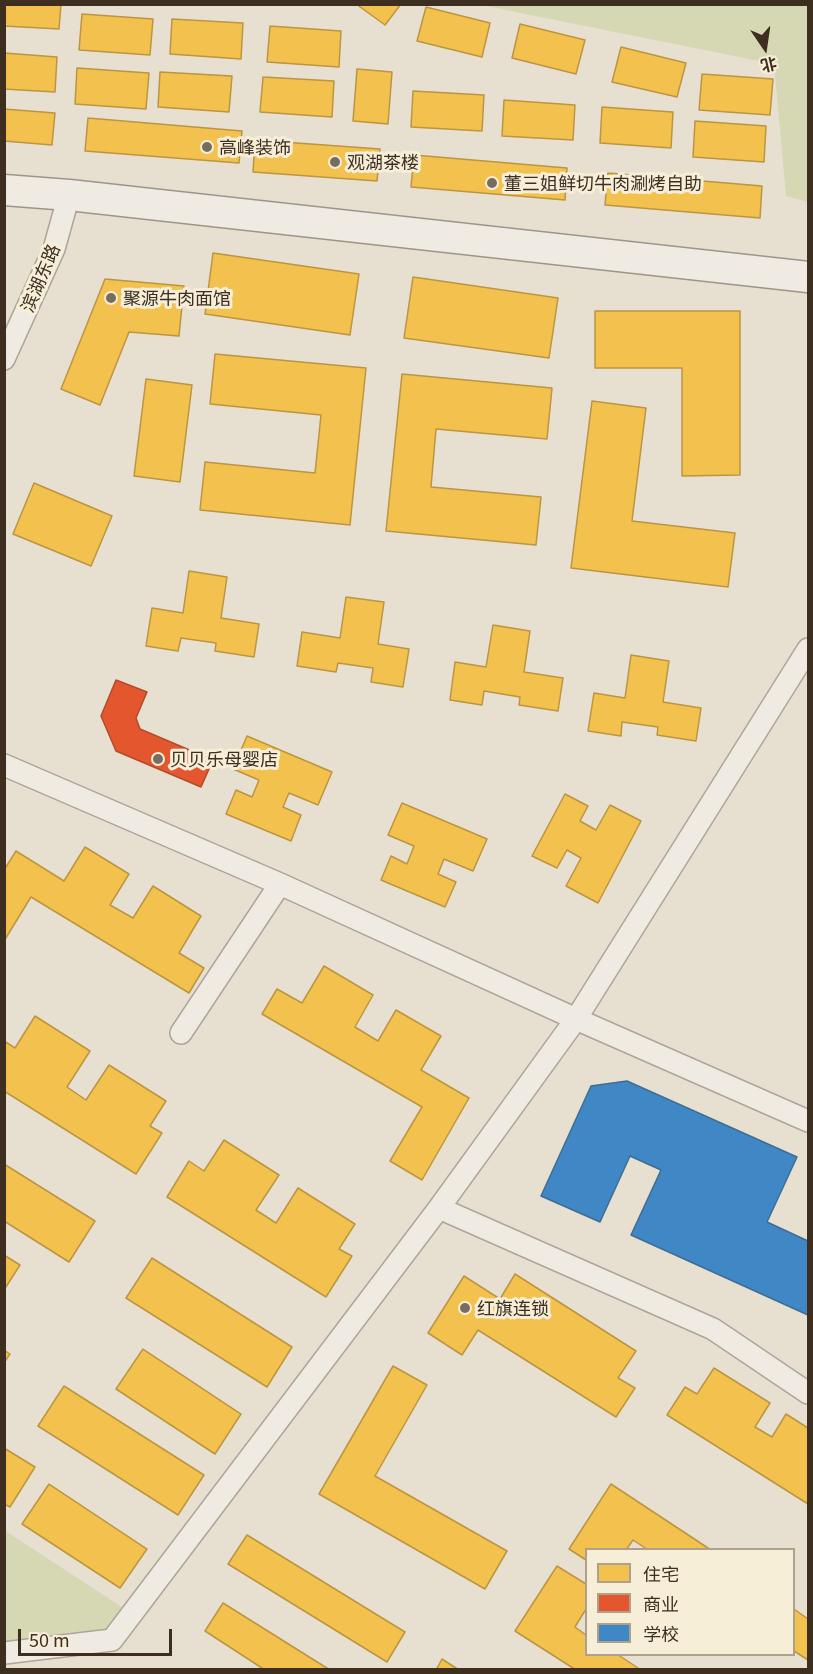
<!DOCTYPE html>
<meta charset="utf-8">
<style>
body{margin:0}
#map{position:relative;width:813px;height:1674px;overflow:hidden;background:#e7e0d1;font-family:Georgia,"Noto Sans SC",serif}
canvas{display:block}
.frame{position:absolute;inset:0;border:6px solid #3d2e20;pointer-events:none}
.legend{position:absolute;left:585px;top:1548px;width:210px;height:108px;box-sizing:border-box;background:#f7eed8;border:2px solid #ada18e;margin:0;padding:8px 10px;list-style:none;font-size:18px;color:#3d2e20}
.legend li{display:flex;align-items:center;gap:12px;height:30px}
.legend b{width:30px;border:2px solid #ada18e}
.north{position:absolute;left:735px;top:18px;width:60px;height:60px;-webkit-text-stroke:4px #f7eed8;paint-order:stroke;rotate:167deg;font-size:16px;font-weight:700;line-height:24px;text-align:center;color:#3d2e20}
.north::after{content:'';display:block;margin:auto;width:21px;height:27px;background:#3d2e20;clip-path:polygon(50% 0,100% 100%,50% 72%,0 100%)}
.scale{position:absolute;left:18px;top:1629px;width:154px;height:27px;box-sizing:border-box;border:3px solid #3d2e20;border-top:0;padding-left:8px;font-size:18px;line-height:21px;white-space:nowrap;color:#3d2e20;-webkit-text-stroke:4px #f7eed8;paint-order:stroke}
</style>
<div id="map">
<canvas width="813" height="1674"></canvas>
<div class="frame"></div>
<ul class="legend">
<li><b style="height:16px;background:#f2c14e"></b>住宅</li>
<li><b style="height:16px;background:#e4572e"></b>商业</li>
<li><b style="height:16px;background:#3f88c5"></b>学校</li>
</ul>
<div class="north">北</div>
<div class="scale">50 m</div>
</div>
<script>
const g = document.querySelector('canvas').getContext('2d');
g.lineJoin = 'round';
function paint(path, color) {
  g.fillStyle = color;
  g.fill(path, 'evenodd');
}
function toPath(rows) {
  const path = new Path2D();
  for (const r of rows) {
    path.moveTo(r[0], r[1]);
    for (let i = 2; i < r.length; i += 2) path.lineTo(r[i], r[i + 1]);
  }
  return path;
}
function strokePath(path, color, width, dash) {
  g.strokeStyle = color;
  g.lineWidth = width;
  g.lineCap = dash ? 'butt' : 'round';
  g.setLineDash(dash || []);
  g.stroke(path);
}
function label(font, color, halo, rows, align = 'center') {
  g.font = font + ' Georgia,"Noto Sans SC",serif';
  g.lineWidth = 6;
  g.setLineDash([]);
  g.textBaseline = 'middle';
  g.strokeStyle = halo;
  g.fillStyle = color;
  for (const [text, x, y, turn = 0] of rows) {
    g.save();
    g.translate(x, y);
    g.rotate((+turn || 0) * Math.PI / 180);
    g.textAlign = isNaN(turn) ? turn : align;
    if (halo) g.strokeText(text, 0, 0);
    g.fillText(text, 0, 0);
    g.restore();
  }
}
paint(toPath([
 [481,5,808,5,808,202,786,196,774,64],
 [4,1530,122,1607,101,1635,5,1647]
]), '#d6d7b3');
const homes = toPath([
 [4,4,61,4,59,29,4,26,4,4],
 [356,4,401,4,385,25,356,4],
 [426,7,490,23,482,57,417,41,426,7],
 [82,14,153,19,150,55,79,50,82,14],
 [172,19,243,23,241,59,170,54,172,19],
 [520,24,585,40,576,74,512,58,520,24],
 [270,26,341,31,339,67,267,62,270,26],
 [621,47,686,63,677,97,612,82,621,47],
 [4,53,57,57,55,92,4,89,4,53],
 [77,68,149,73,146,109,75,104,77,68],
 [357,69,392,72,388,124,353,121,357,69],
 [160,72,232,76,229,112,158,107,160,72],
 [702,74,773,79,770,115,699,110,702,74],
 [263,77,334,81,332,117,260,112,263,77],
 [413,91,484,95,482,131,411,127,413,91],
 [504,100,575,105,573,140,502,136,504,100],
 [602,107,673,112,671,148,600,143,602,107],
 [4,109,55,113,52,145,4,141,4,109],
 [88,118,242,131,239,163,85,151,88,118],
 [695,121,766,126,764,162,693,157,695,121],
 [255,140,380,149,377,181,253,172,255,140],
 [414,155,567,168,565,200,411,187,414,155],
 [608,173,762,186,760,218,605,205,608,173],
 [213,253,359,274,350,335,205,314,213,253],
 [413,277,558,298,549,358,404,338,413,277],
 [105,279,184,286,179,336,129,332,100,405,61,389,105,279],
 [595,311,740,311,740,475,682,476,682,368,595,368,595,311],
 [215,354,366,368,350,525,200,510,205,462,315,473,321,415,210,404,215,354],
 [402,374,552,388,547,439,436,429,431,487,541,497,536,545,386,531,402,374],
 [146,379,192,385,180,482,134,476,146,379],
 [592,401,646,408,632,521,735,533,728,587,571,568,592,401],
 [34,483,112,516,91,566,13,534,34,483],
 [189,571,227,577,221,618,259,624,254,657,215,651,216,643,181,638,178,651,146,646,152,608,183,613,189,571],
 [346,597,384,602,378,644,409,649,403,687,371,682,373,668,338,663,336,672,297,666,302,632,340,638,346,597],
 [493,625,530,631,524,672,563,678,558,711,519,705,520,697,484,691,482,705,450,700,455,662,486,667,493,625],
 [631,655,669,661,663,702,701,708,696,741,657,735,658,727,622,722,621,736,588,731,594,693,625,698,631,655],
 [247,736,332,772,318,805,289,793,283,807,301,815,291,841,226,814,236,790,252,797,259,780,233,769,247,736],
 [565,794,588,806,580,821,596,830,610,805,641,821,598,903,566,886,581,858,567,850,557,868,532,856,565,794],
 [402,803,487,839,473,871,444,859,438,874,456,882,445,907,381,880,391,856,407,864,414,846,388,835,402,803],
 [85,847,129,874,110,905,133,918,153,886,201,916,179,953,204,968,189,993,31,897,4,941,4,870,16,851,64,881,85,847],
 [324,966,373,995,355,1027,378,1041,396,1010,441,1036,421,1070,469,1098,422,1180,390,1161,422,1107,262,1014,277,989,302,1003,324,966],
 [35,1016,90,1051,67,1087,86,1100,109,1065,166,1101,150,1126,162,1133,136,1174,4,1091,4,1041,15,1048,35,1016],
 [224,1140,279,1175,256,1210,276,1223,298,1188,355,1224,339,1249,352,1256,326,1297,167,1197,189,1161,204,1171,224,1140],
 [4,1164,95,1221,69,1262,4,1221,4,1164],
 [4,1255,20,1265,4,1290,4,1255],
 [152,1258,292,1347,267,1387,126,1298,152,1258],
 [515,1274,636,1351,618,1378,635,1388,616,1417,478,1330,462,1355,428,1333,464,1276,500,1299,515,1274],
 [143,1349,241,1414,215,1454,116,1389,143,1349],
 [4,1350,10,1354,4,1363,4,1350],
 [393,1366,427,1385,375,1476,507,1551,485,1589,319,1494,393,1366],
 [714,1368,770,1403,755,1427,772,1437,786,1414,808,1428,808,1504,667,1415,685,1387,697,1394,714,1368],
 [64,1386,204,1475,178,1515,38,1426,64,1386],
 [4,1448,35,1467,10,1507,4,1504,4,1448],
 [49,1484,147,1549,120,1588,22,1524,49,1484],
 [611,1484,711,1550,648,1550,633,1540,626,1550,586,1550,586,1560,569,1549,611,1484],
 [247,1535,405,1632,387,1662,228,1564,247,1535],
 [557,1566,586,1584,586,1609,575,1627,586,1635,586,1654,617,1654,641,1670,576,1670,515,1631,557,1566],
 [223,1603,330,1670,265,1670,205,1631,223,1603],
 [794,1609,808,1619,808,1660,794,1651,794,1609],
 [442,1659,459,1670,436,1670,442,1659]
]);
paint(homes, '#f2c14e');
strokePath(homes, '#bc9540', 1.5);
const shops = toPath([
 [116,680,147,692,136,718,140,729,213,760,201,787,116,751,101,716,116,680]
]);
paint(shops, '#e4572e');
strokePath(shops, '#b24b2a', 1.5);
const schools = toPath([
 [627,1081,797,1157,767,1222,808,1241,808,1315,631,1235,661,1170,630,1156,600,1222,541,1196,591,1086,627,1081]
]);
paint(schools, '#3f88c5');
strokePath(schools, '#3e6d94', 1.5);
const street = toPath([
 [4,359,54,249,69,195],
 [4,765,280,884,576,1019,808,1121],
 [181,1033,280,884],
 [439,1208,713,1329,808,1393],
 [4,1653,112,1640,439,1208,576,1019,808,649]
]);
const secondary = toPath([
 [4,190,69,195,808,277]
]);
strokePath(street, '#ada599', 24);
strokePath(secondary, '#9c958a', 33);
strokePath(street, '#efebe3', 21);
strokePath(secondary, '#efebe3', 30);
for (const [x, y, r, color] of [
 [207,147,6,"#786c5e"],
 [335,162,6,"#786c5e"],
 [492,183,6,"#786c5e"],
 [111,298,6,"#786c5e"],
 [158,759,6,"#786c5e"],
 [465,1308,6,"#786c5e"]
]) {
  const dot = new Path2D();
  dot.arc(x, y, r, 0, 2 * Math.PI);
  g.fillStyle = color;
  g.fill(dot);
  strokePath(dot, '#f7eed8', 2);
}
label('18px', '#3d2e20', '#f7eed8', [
 ["高峰装饰",219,147],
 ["观湖茶楼",347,162],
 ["董三姐鲜切牛肉涮烤自助",504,183],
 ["聚源牛肉面馆",123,298],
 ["贝贝乐母婴店",170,759],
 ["红旗连锁",477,1308]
], 'left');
label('18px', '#3d2e20', '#f7eed8', [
 ["滨湖东路",40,278,-67]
]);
</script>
